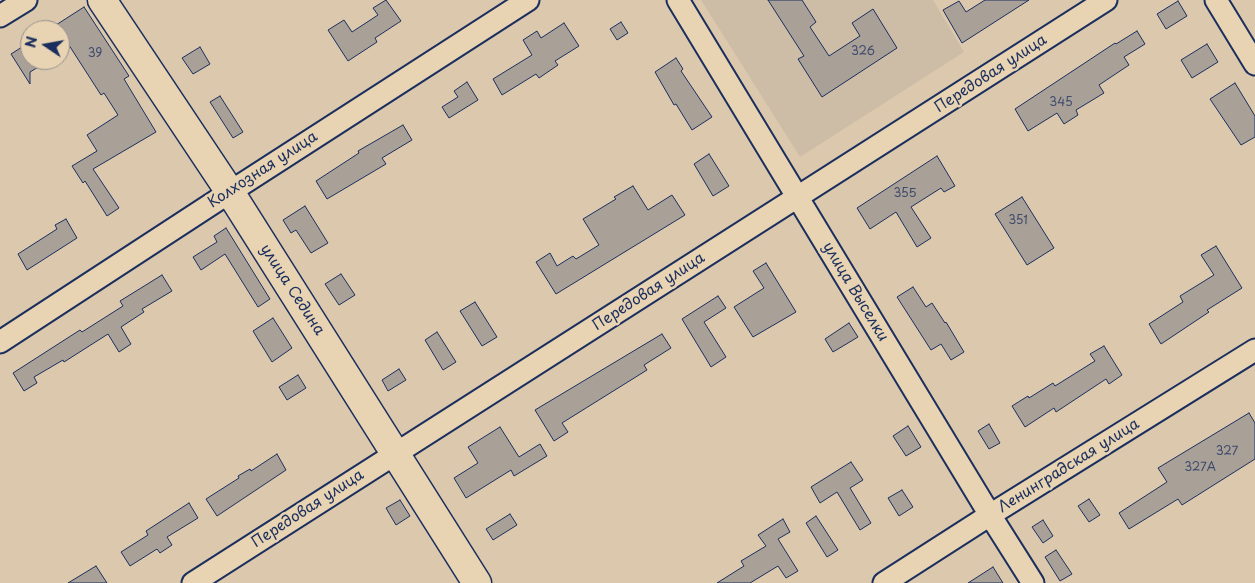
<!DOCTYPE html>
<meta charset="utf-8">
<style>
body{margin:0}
#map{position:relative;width:1255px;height:583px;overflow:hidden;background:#dcc9ad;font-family:"Playpen Sans",sans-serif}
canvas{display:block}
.north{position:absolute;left:20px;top:20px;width:50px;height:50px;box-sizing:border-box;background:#e8d3b2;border:1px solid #969190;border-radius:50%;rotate:282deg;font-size:14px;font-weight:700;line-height:20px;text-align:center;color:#1b2f5e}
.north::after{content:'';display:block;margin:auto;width:18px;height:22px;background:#1b2f5e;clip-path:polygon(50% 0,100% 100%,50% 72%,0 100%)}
</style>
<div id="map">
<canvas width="1255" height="583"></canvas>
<div class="north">N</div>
</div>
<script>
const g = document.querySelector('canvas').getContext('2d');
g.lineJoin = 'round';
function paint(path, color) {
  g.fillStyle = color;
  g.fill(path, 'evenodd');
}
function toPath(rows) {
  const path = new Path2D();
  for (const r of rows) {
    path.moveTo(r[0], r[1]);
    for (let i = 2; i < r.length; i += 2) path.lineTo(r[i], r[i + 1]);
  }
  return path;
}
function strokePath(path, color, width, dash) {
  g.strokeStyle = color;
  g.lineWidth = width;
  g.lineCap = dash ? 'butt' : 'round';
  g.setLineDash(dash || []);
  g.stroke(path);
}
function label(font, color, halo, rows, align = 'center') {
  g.font = font + ' "Playpen Sans",sans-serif';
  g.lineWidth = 5;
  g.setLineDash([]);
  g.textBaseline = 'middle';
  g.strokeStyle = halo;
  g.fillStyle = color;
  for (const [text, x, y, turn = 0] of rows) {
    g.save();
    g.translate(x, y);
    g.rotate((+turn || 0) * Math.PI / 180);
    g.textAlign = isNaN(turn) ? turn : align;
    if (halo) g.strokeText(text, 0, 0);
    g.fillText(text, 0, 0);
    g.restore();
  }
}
paint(toPath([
 [701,0,933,0,964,52,800,157]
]), '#cdbda7');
const building = toPath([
 [386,0,401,21,375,38,377,42,348,61,328,30,344,20,352,32,378,15,373,8,386,0],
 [768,0,802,0,816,22,810,27,829,56,860,36,852,23,873,9,897,48,822,97,798,59,804,56,768,0],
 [985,0,1029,0,962,43,943,10,959,1,966,12,985,0],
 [1178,1,1187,16,1166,29,1157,14,1178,1],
 [84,7,129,76,124,79,156,132,93,169,119,208,107,216,85,181,83,183,72,166,97,151,87,135,118,115,104,93,101,95,56,25,84,7],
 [621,22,628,33,617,40,610,29,621,22],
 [564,23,579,46,555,61,558,65,539,78,536,74,502,95,493,79,532,55,523,40,537,31,541,38,564,23],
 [1137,31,1145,44,1124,57,1129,65,1099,85,1104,93,1076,110,1078,115,1064,124,1057,113,1028,131,1015,109,1115,43,1116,44,1137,31],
 [30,42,30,60,50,60,30,72,30,84,11,54,30,42],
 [1207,44,1218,62,1192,78,1181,60,1207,44],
 [200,47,210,64,193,74,182,58,200,47],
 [676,58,683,69,681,71,712,117,692,130,676,104,674,105,655,72,676,58],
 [467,82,478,100,449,118,442,107,458,97,454,91,467,82],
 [1235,83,1255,116,1255,137,1241,145,1210,99,1235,83],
 [220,96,243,132,233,138,210,102,220,96],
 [403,125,412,140,382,158,386,164,327,199,316,181,359,153,358,151,403,125],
 [709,154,729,186,713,196,694,164,709,154],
 [937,156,955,186,944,192,941,188,911,207,931,238,917,247,896,212,870,229,857,208,937,156],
 [633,186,648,210,672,195,685,215,556,294,536,262,550,253,557,266,573,256,576,259,599,245,583,219,616,199,614,197,633,186],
 [1022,197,1054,248,1027,265,995,214,1022,197],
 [305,206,328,243,311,253,296,230,291,233,283,220,305,206],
 [66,219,77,238,27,270,18,254,57,229,55,225,66,219],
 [226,228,270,299,258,307,225,254,201,270,193,257,217,242,214,236,226,228],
 [1216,246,1242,288,1207,310,1209,312,1161,344,1149,324,1183,302,1180,296,1214,275,1201,255,1216,246],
 [766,263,796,312,753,337,734,307,764,288,753,271,766,263],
 [341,274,355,295,339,305,325,284,341,274],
 [162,275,172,291,142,309,144,312,121,327,131,344,119,352,108,334,64,362,63,360,34,377,37,383,24,391,13,373,80,330,82,332,123,306,120,301,162,275],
 [913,287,926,307,932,303,945,323,946,322,964,352,951,360,941,344,931,350,897,297,913,287],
 [718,296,726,308,704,322,726,357,711,367,682,319,718,296],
 [475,302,497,337,482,346,460,311,475,302],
 [273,318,292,348,272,362,253,331,273,318],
 [849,323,858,337,833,352,825,339,849,323],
 [437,332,456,362,443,370,425,340,437,332],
 [662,334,671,348,644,365,647,370,562,423,568,432,554,441,535,410,662,334],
 [1104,346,1122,375,1109,384,1106,379,1056,412,1054,408,1025,427,1012,406,1028,396,1029,398,1053,383,1055,386,1095,361,1090,354,1104,346],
 [399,369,406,380,388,391,382,380,399,369],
 [298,375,306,388,287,400,279,387,298,375],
 [1249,413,1255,423,1255,459,1182,505,1178,499,1129,529,1119,513,1167,482,1158,468,1249,413],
 [989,424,1000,443,989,449,978,431,989,424],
 [908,426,921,447,906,456,893,436,908,426],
 [500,427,519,457,540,444,547,456,514,476,511,470,466,498,454,478,478,463,468,447,500,427],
 [277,454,286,470,217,516,206,499,239,478,238,476,250,469,251,471,277,454],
 [851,462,863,480,850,488,871,523,860,530,837,492,820,503,811,487,851,462],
 [902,490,913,507,899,516,888,498,902,490],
 [1089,499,1100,515,1089,522,1078,506,1089,499],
 [400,500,410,516,396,525,386,508,400,500],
 [189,503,198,518,167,537,172,545,160,553,157,549,130,566,121,552,148,535,146,531,189,503],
 [510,514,517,525,493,540,486,529,510,514],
 [816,516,838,550,827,557,806,523,816,516],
 [783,519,790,532,778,539,798,571,786,578,778,566,750,583,717,583,744,566,741,561,766,546,758,535,783,519],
 [1043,520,1053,536,1043,543,1032,527,1043,520],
 [1056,550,1072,574,1060,581,1045,557,1056,550],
 [96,566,107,583,68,583,96,566],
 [993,567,1003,583,968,583,993,567]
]);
paint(building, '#a9a098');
strokePath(building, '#1b2f5e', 1);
const minor = toPath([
 [678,0,990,515,1033,583],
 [1216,0,1255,64],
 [0,16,26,0],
 [0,342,230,192,528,0],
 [193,583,1106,0],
 [884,583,990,515,1255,350]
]);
const major = toPath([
 [102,0,230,192,477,583]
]);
strokePath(minor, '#1b2f5e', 25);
strokePath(major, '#1b2f5e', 31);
strokePath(minor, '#e8d3b2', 21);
strokePath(major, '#e8d3b2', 28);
label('12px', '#3e4b6c', null, [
 ["326",863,52],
 ["39",95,54],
 ["345",1061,103],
 ["355",905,194],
 ["351",1018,221],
 ["327",1227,452],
 ["327А",1200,468]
]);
label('15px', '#1b2f5e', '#e8d3b2', [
 ["Передовая улица",991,74,-33],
 ["Колхозная улица",263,170,-33],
 ["улица Седина",292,290,57],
 ["Передовая улица",649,292,-33],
 ["улица Выселки",855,292,59],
 ["Ленинградская улица",1069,466,-32],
 ["Передовая улица",308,509,-33]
]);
</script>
